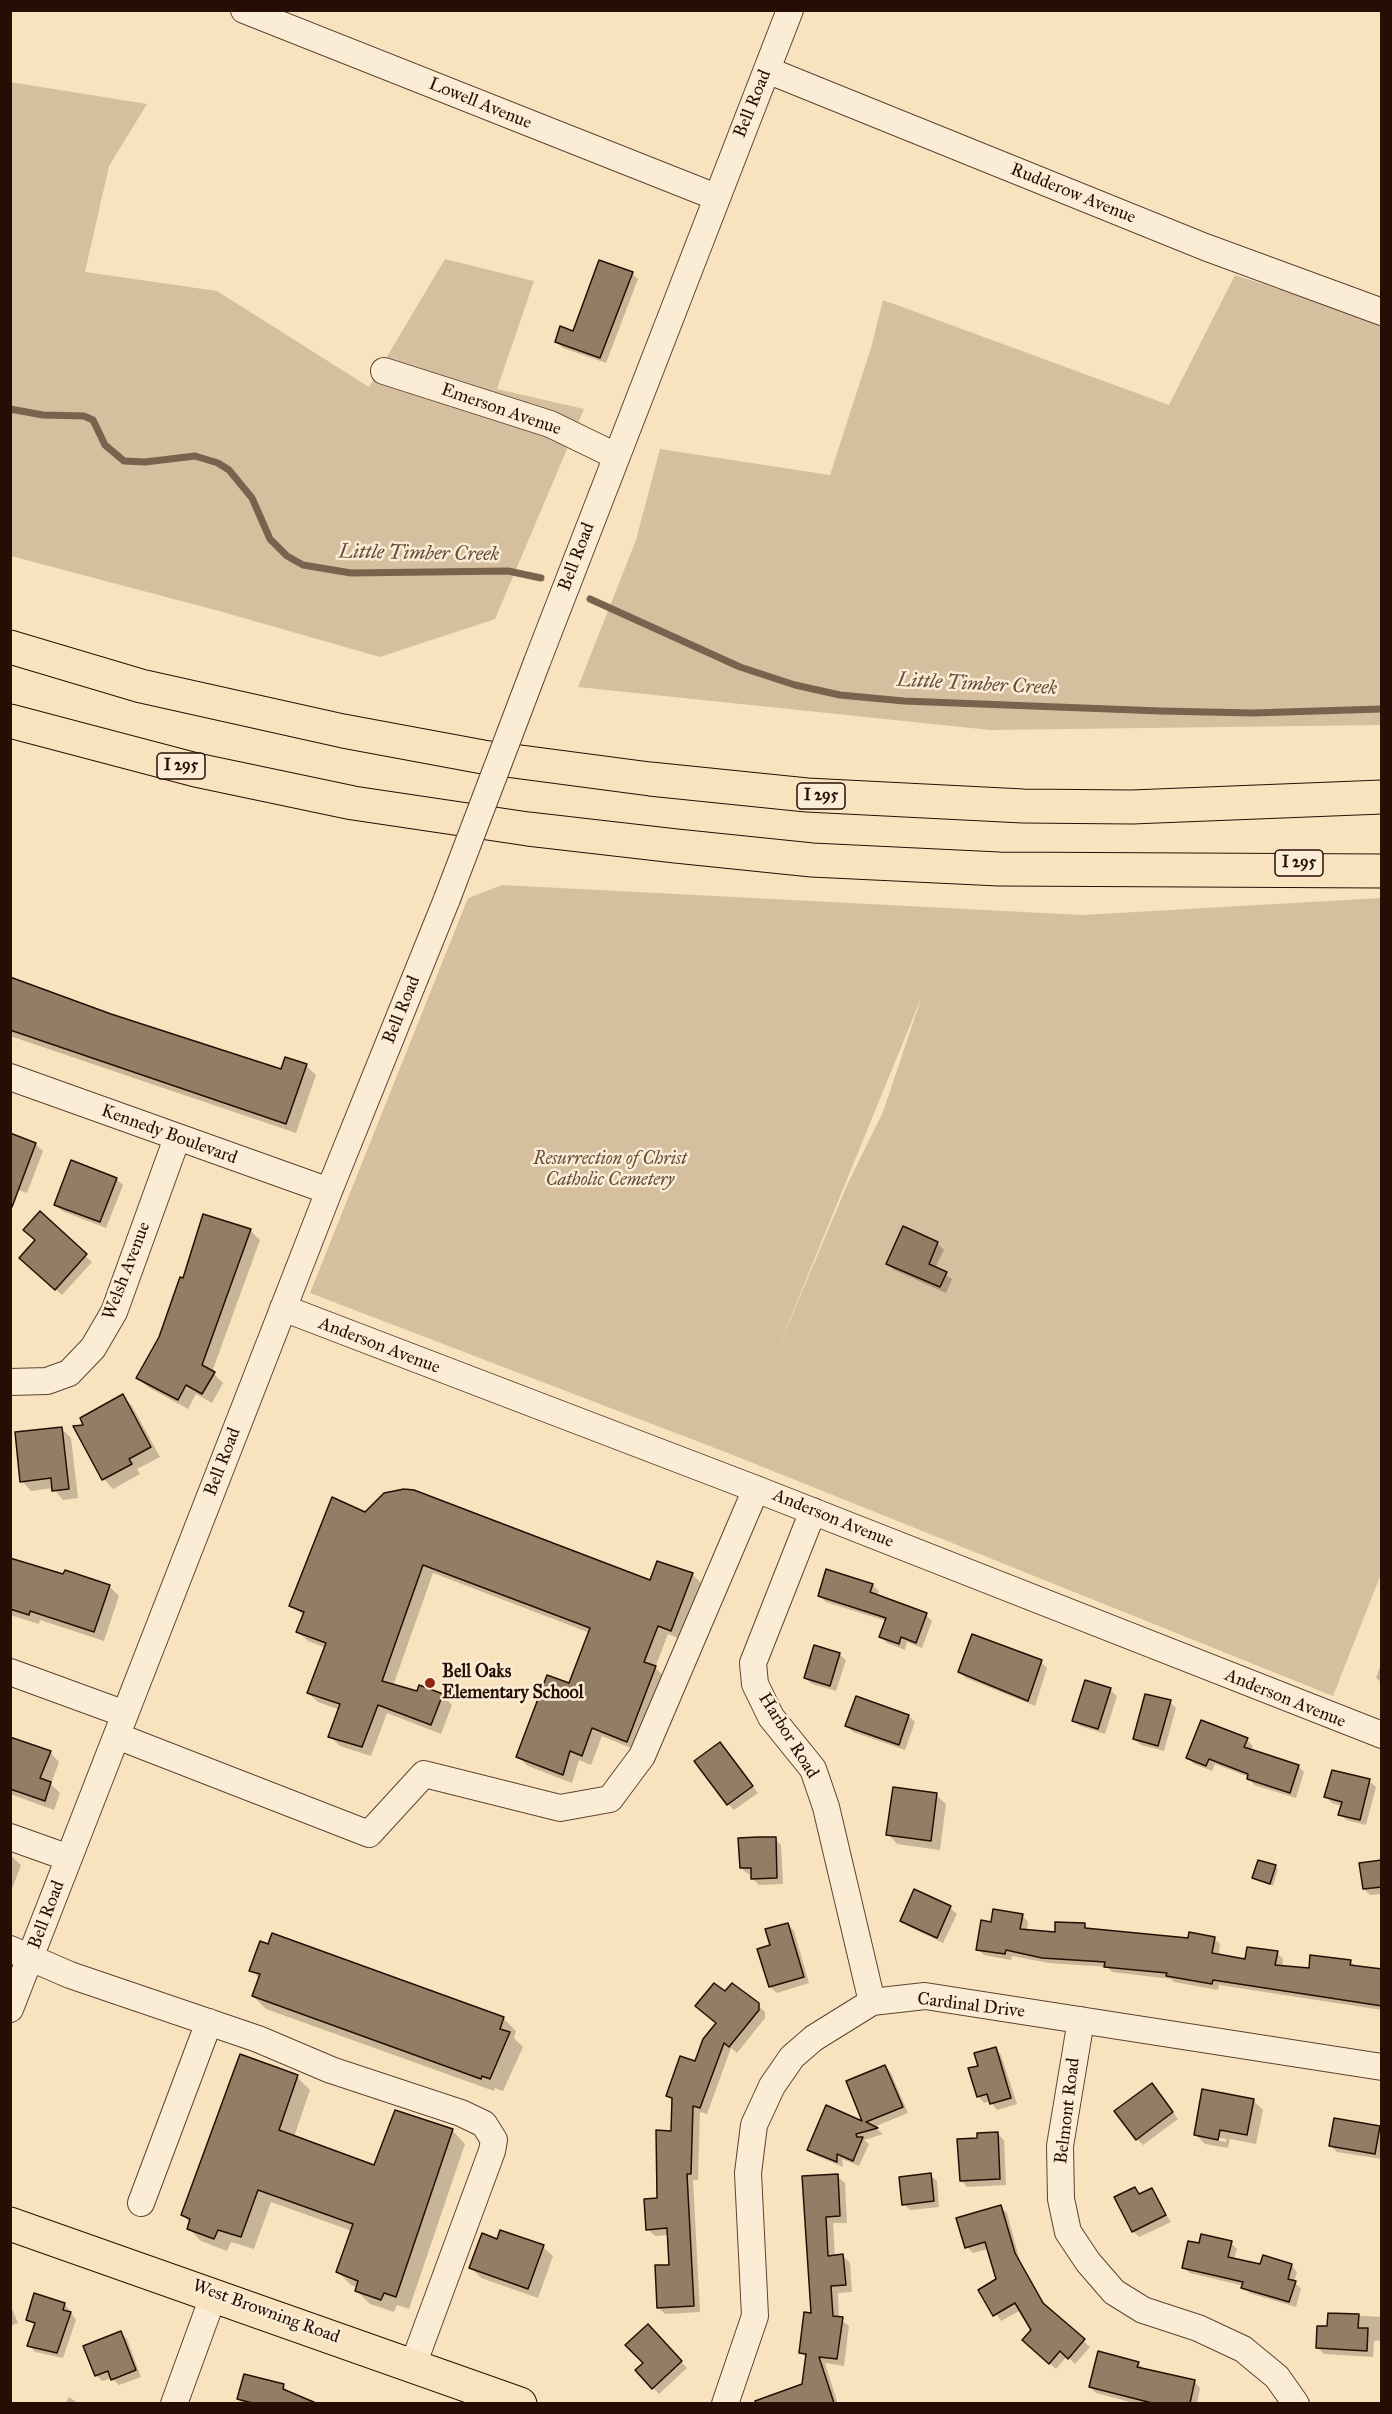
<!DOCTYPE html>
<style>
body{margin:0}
#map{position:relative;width:1392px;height:2414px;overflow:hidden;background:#f9e3bf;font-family:"IM FELL Great Primer",serif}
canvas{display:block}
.frame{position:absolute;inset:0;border:12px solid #270e04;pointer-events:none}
</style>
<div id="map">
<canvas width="1392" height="2414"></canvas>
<div class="frame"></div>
</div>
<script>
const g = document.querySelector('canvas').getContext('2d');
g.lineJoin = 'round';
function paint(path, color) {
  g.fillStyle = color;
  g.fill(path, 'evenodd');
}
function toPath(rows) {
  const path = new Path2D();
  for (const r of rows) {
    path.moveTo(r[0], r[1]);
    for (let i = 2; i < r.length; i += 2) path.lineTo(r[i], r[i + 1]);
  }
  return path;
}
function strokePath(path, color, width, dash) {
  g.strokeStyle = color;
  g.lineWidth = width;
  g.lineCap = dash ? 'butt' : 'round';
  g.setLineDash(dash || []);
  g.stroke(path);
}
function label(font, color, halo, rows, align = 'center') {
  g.font = font + ' "IM FELL Great Primer",serif';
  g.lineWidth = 5;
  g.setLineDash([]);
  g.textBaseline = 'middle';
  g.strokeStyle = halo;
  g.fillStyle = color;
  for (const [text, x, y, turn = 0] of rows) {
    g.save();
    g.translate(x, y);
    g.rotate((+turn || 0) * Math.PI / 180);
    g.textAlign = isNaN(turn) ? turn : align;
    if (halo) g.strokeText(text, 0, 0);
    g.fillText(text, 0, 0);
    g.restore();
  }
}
paint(toPath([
 [10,82,147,104,109,166,85,272,217,291,369,387,445,259,534,281,497,389,584,409,495,619,380,657,219,611,11,556],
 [1235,275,1381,323,1381,725,990,730,578,687,636,540,660,449,830,475,871,348,883,300,1169,405],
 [502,885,1082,915,1381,898,1381,1574,1333,1696,733,1455,310,1293,468,898],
 [922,996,883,1112,848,1183,774,1358]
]), '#d5bf9f');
paint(toPath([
 [632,273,638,279,606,363,563,348,556,341,574,333],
 [10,977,201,1046,282,1071,306,1066,316,1075,296,1133,10,1036],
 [35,1144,43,1151,27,1193,10,1187],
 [116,1179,123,1185,106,1228,62,1211,56,1205],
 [40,1214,92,1262,62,1295,28,1264,48,1251],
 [250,1230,260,1240,212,1372,223,1383,212,1403,196,1394,188,1409,148,1387,138,1378,160,1337,184,1280],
 [937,1243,944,1250,935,1268,952,1279,946,1293,894,1270,888,1264],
 [123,1396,132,1406,160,1457,137,1469,140,1474,113,1489,104,1479,76,1427,86,1426],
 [62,1429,71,1438,78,1498,63,1500,53,1488,31,1491,22,1481],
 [366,1514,650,1582,692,1574,702,1584,680,1639,668,1634,655,1668,665,1677,636,1750,602,1736,591,1765,579,1760,572,1783,528,1766,518,1757,570,1684,590,1633,433,1573,393,1686,418,1693,442,1695,452,1705,441,1734,387,1713,371,1756,340,1746,330,1736,340,1710,318,1702,308,1693,326,1648,308,1641,298,1632,304,1616,291,1605],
 [10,1559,64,1576,109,1586,119,1596,104,1641,40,1620,39,1624,10,1615],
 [872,1585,879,1591,877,1596,926,1615,932,1621,922,1648,907,1642,905,1650,887,1643,880,1637,886,1621,826,1602,819,1595],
 [839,1654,846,1660,836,1691,812,1684,805,1678],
 [1041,1662,1047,1668,1035,1706,966,1678,960,1672],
 [1382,1662,1382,1683,1376,1678],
 [1086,1682,1110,1690,1117,1696,1105,1734,1080,1726,1074,1720],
 [1170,1702,1176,1708,1164,1751,1141,1745,1134,1739],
 [909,1716,915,1722,905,1750,853,1732,846,1726],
 [10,1738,50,1752,59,1762,51,1784,60,1793,54,1810,10,1794],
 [1247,1740,1253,1746,1251,1751,1298,1766,1304,1772,1296,1798,1254,1785,1249,1777,1215,1764,1212,1771,1194,1764,1188,1758],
 [720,1744,758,1793,734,1810,728,1804],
 [1369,1781,1376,1787,1366,1825,1346,1820,1340,1814,1342,1806,1332,1803,1326,1797],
 [936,1795,946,1804,940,1850,897,1844,888,1834],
 [775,1839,781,1845,783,1884,759,1885,753,1879,753,1874,748,1874,741,1868],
 [10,1855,21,1865,10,1894],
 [1382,1861,1382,1894,1370,1895,1364,1889],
 [1275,1867,1278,1869,1273,1886,1254,1878],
 [950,1908,957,1914,943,1943,908,1926,901,1920],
 [1022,1915,1028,1922,1027,1931,1056,1934,1084,1925,1089,1930,1189,1940,1214,1938,1220,1944,1219,1956,1246,1960,1277,1953,1283,1959,1282,1967,1310,1970,1350,1961,1356,1967,1382,1970,1382,2010,1219,1985,1218,1990,1174,1982,1171,1979,1112,1972,1107,1967,1049,1963,1012,1956,1011,1960,984,1955,978,1949,992,1924],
 [788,1924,794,1931,809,1983,777,1993,770,1987,772,1946],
 [251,1970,503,2018,516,2031,514,2038,523,2047,503,2091,495,2088,494,2091,266,2009,253,1996,260,1979],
 [726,1993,758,2005,765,2012,765,2018,737,2053,731,2048,707,2114,700,2112,698,2180,693,2180,700,2312,665,2314,658,2307,671,2266,669,2235,655,2236,648,2229,659,2199,673,2132,673,2101,668,2095,696,2063,718,2024],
 [995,2048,1001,2055,1017,2104,997,2110,990,2101,984,2103,978,2096,980,2067],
 [885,2066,891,2073,908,2113,874,2127,883,2134,864,2140,869,2144,859,2166,842,2159,843,2167,815,2155,809,2149,865,2123],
 [297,2077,310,2090,294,2137,375,2167,452,2130,465,2144,409,2309,397,2305,394,2312,370,2304,357,2291,358,2288,351,2285,338,2272,352,2231,271,2202,254,2249,231,2242,227,2251,201,2241,188,2228,190,2223,183,2215],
 [1158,2091,1178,2119,1143,2145,1137,2139],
 [1253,2100,1263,2110,1256,2144,1230,2139,1228,2148,1205,2144,1195,2134],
 [1204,2135,1226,2139,1226,2142,1204,2138],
 [1335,2120,1382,2127,1382,2159,1337,2152,1331,2146],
 [997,2133,1004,2140,1006,2185,967,2187,961,2180,978,2139],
 [930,2175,937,2181,939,2207,910,2210,904,2204],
 [837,2176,845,2183,847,2223,833,2223,835,2257,843,2256,850,2263,852,2292,838,2293,839,2318,849,2326,844,2366,825,2363,838,2404,785,2404,781,2393,804,2385,807,2358,800,2352,813,2315,804,2178],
 [1135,2188,1141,2195,1151,2190,1171,2222,1139,2237,1133,2231],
 [1000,2207,1007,2213,1020,2261,1048,2309,1090,2347,1075,2364,1067,2356,1056,2369,1030,2346,1033,2331,1021,2310,1001,2321,980,2290,998,2279,988,2249,973,2253,967,2247],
 [1231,2243,1237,2249,1234,2260,1261,2266,1291,2265,1297,2272,1294,2282,1301,2289,1296,2307,1249,2293,1244,2286,1190,2273,1183,2267,1200,2245],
 [543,2247,553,2256,538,2298,481,2278,471,2268],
 [10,2304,18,2323,10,2326],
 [65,2304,76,2320,63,2358,35,2352,29,2345],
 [1329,2314,1382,2317,1382,2340,1374,2341,1373,2357,1324,2354,1318,2348,1328,2328],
 [648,2326,687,2368,659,2394,637,2370,645,2363],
 [121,2333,127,2339,141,2377,119,2385,112,2378,102,2381,96,2375],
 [1138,2363,1144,2369,1194,2381,1200,2388,1197,2404,1138,2404,1096,2393,1090,2387],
 [283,2386,290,2394,314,2404,243,2404,238,2399],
 [69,2397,79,2404,65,2404]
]), '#0003');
strokePath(toPath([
 [10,409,43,415,84,416,93,420,105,445,124,461,145,462,195,456,218,463,229,470,252,498,270,539,287,556,303,565,351,573,508,571,541,578],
 [590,599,740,667,795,685,840,695,904,701,1160,711,1253,713,1382,709]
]), '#7a634e', 7);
const building = toPath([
 [599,260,633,272,600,358,555,342,560,326,573,331,599,260],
 [10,977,111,1014,281,1069,285,1057,307,1064,286,1124,10,1030,10,977],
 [10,1133,36,1143,12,1207,10,1207,10,1133],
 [71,1160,117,1178,100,1222,54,1205,71,1160],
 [40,1211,87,1254,55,1290,19,1258,35,1240,23,1230,40,1211],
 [203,1214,251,1229,202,1365,215,1372,202,1394,186,1385,178,1400,136,1378,159,1337,180,1277,183,1278,203,1214],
 [903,1226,938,1242,929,1264,947,1272,940,1287,886,1264,903,1226],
 [123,1394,151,1447,129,1459,132,1464,102,1480,73,1426,83,1425,80,1418,123,1394],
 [62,1427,69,1489,52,1491,51,1478,20,1482,15,1432,62,1427],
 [404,1489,414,1490,650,1580,657,1561,693,1573,671,1631,658,1626,644,1662,656,1666,627,1742,592,1728,582,1756,570,1751,563,1775,516,1757,547,1675,569,1683,590,1628,423,1565,382,1681,417,1691,419,1685,443,1694,431,1725,378,1705,362,1747,328,1737,340,1704,307,1693,326,1643,296,1632,304,1612,289,1606,332,1497,365,1512,384,1493,404,1489],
 [10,1558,63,1574,65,1570,110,1585,94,1632,30,1611,29,1615,10,1609,10,1558],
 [826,1569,873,1584,870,1592,927,1613,916,1643,901,1637,899,1644,879,1637,886,1618,818,1596,826,1569],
 [972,1634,1042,1660,1028,1701,958,1672,972,1634],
 [814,1645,840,1653,830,1686,804,1678,814,1645],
 [1085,1680,1111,1688,1098,1729,1072,1721,1085,1680],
 [1145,1694,1171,1700,1158,1746,1133,1739,1145,1694],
 [856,1696,909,1715,899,1745,845,1726,856,1696],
 [1201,1720,1248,1738,1244,1747,1299,1765,1290,1793,1247,1779,1248,1774,1209,1759,1206,1766,1186,1758,1201,1720],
 [10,1737,51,1751,40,1778,51,1782,45,1801,10,1789,10,1737],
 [720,1742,753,1786,727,1805,694,1761,720,1742],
 [1332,1770,1370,1779,1360,1820,1338,1815,1342,1802,1324,1797,1332,1770],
 [893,1787,937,1793,931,1841,886,1835,893,1787],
 [758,1837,776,1837,777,1878,751,1879,751,1868,740,1868,738,1838,758,1837],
 [1258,1860,1276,1865,1270,1884,1252,1878,1258,1860],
 [1382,1860,1382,1887,1363,1889,1359,1863,1382,1860],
 [914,1889,951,1906,937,1938,900,1921,914,1889],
 [993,1909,1023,1914,1020,1929,1055,1932,1055,1922,1085,1923,1085,1928,1188,1938,1189,1932,1215,1937,1212,1953,1245,1959,1247,1947,1278,1951,1275,1965,1309,1968,1310,1955,1351,1960,1350,1965,1382,1969,1382,2006,1213,1980,1212,1984,1166,1976,1167,1973,1104,1967,1105,1962,1042,1958,1006,1950,1005,1954,976,1950,981,1920,991,1922,993,1909],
 [788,1923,804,1977,769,1987,757,1949,770,1945,765,1929,788,1923],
 [272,1933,504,2017,500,2029,510,2032,490,2079,482,2076,481,2079,252,1996,260,1974,249,1971,260,1941,268,1944,272,1933],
 [714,1983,725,1991,732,1983,759,2003,759,2010,729,2047,724,2043,700,2108,693,2106,691,2174,687,2174,694,2306,657,2308,655,2265,669,2265,667,2228,646,2230,644,2199,657,2198,656,2130,671,2131,672,2098,666,2096,680,2056,695,2061,703,2039,716,2023,695,2006,714,1983],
 [996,2047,1011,2098,990,2104,987,2094,977,2097,968,2068,978,2066,974,2053,996,2047],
 [240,2054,298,2075,279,2130,374,2165,395,2110,453,2129,396,2297,384,2293,381,2300,355,2291,358,2281,336,2272,353,2224,258,2190,241,2237,218,2230,214,2239,187,2229,190,2219,181,2215,240,2054],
 [885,2065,903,2107,866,2122,878,2128,856,2134,857,2137,863,2137,853,2161,837,2154,837,2162,807,2150,826,2105,862,2121,846,2081,885,2065],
 [1152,2083,1173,2112,1136,2140,1114,2111,1152,2083],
 [1202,2089,1254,2099,1247,2135,1220,2130,1218,2140,1194,2135,1202,2089],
 [1334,2118,1380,2126,1375,2154,1329,2146,1334,2118],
 [998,2132,1000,2179,960,2181,957,2139,977,2138,977,2133,998,2132],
 [931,2173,934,2201,902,2205,899,2177,931,2173],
 [838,2174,840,2216,826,2217,828,2256,843,2254,846,2285,831,2286,833,2316,843,2317,837,2359,819,2357,834,2403,755,2403,755,2401,802,2384,806,2354,799,2353,804,2312,811,2313,802,2176,838,2174],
 [1135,2187,1139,2194,1152,2188,1166,2215,1132,2232,1114,2197,1135,2187],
 [1001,2205,1015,2253,1043,2303,1085,2339,1068,2359,1060,2351,1049,2364,1022,2340,1031,2330,1015,2303,993,2316,978,2290,996,2279,985,2242,965,2248,956,2218,1001,2205],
 [500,2230,544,2245,528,2289,469,2268,482,2233,497,2239,500,2230],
 [1201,2234,1232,2241,1228,2257,1260,2264,1263,2255,1292,2264,1288,2279,1296,2281,1289,2302,1241,2288,1243,2282,1182,2268,1188,2241,1199,2243,1201,2234],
 [34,2293,65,2303,63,2310,71,2312,57,2353,27,2346,35,2323,26,2320,34,2293],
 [1328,2313,1359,2314,1358,2328,1368,2328,1367,2351,1316,2348,1317,2326,1327,2326,1328,2313],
 [648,2324,682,2361,652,2389,635,2370,643,2363,625,2345,648,2324],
 [121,2331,136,2370,111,2380,108,2371,95,2376,83,2346,121,2331],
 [1098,2351,1139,2362,1137,2367,1195,2380,1190,2403,1152,2403,1089,2387,1098,2351],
 [244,2374,284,2384,283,2389,316,2403,252,2403,237,2399,244,2374]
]);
paint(building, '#947d65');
strokePath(building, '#270e04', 1.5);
const minor = toPath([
 [244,10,716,197],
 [767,70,1205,247,1382,312],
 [384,371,550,424,616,456],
 [537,662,790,10],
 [10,1077,329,1191],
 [283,1308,756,1489,1382,1735],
 [10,1382,47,1381,69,1373,93,1348,114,1312,177,1138],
 [813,1511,753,1663,755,1684,771,1717,813,1769,826,1807,872,2002],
 [10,1672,125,1714],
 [117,1736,369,1834,424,1774,560,1808,610,1799,642,1756,756,1489],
 [10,1837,69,1858],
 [10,1949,70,1975,258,2039,331,2070,461,2113,484,2124,494,2140,492,2151,413,2365],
 [10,2009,329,1191,447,899],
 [1081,2020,1060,2146,1061,2199,1068,2232,1088,2262,1114,2292,1143,2310,1198,2328,1243,2349,1277,2377,1296,2404],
 [141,2203,209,2022],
 [174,2404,214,2294],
 [725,2404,755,2316,748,2173,754,2125,772,2086,792,2057,814,2038,872,2002,925,1996,1382,2067]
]);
const major = toPath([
 [10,2224,520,2404]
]);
const highway = toPath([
 [10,647,141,686,343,731,483,757,650,779,807,795,1023,806,1132,807,1382,797],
 [10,721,196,770,353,803,528,829,676,846,812,860,999,869,1382,871]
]);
strokePath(minor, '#5c4333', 28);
strokePath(major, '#270e04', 35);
strokePath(highway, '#270e04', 35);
strokePath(minor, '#fbedd5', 26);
strokePath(major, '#f9e3bf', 33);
strokePath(highway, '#f9e3bf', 33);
const minorBridge = toPath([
 [447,899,537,662]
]);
strokePath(minorBridge, '#5c4333', 28, []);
strokePath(minorBridge, '#fbedd5', 26);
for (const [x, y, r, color] of [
 [430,1683,6,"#8f2418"]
]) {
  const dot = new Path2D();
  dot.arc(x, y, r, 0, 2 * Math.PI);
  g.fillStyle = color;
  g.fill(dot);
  strokePath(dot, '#fbedd5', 2);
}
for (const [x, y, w] of [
 [181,766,48],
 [821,796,48],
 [1299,863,48]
]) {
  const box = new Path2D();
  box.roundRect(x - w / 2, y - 13, w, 26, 4.5);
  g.fillStyle = '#fbedd5';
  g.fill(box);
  strokePath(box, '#270e04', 1.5);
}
label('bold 16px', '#270e04', null, [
 ["I 295",181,766],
 ["I 295",821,796],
 ["I 295",1299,863]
]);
label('18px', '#270e04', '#fbedd5', [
 ["Lowell Avenue",480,104,22],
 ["Bell Road",753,104,-68],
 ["Rudderow Avenue",1073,194,22],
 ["Emerson Avenue",501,410,19],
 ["Bell Road",577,557,-69],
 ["Bell Road",402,1010,-68],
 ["Kennedy Boulevard",169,1135,20],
 ["Welsh Avenue",127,1271,-69],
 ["Anderson Avenue",379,1346,21],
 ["Bell Road",223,1462,-69],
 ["Anderson Avenue",833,1519,22],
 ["Anderson Avenue",1285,1699,22],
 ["Harbor Road",788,1736,58],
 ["Bell Road",47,1915,-69],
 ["Cardinal Drive",971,2006,7],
 ["Belmont Road",1068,2111,-83],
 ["West Browning Road",266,2312,20]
]);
label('italic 18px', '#644c3a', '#fbedd5', [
 ["Resurrection of Christ",610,1160],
 ["Catholic Cemetery",610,1181]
]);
label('bold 18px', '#270e04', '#fbedd5', [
 ["Bell Oaks",442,1673],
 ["Elementary School",442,1694]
], 'left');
label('italic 20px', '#664d3b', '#fbedd5', [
 ["Little Timber Creek",419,554,1],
 ["Little Timber Creek",977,685,3]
]);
</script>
